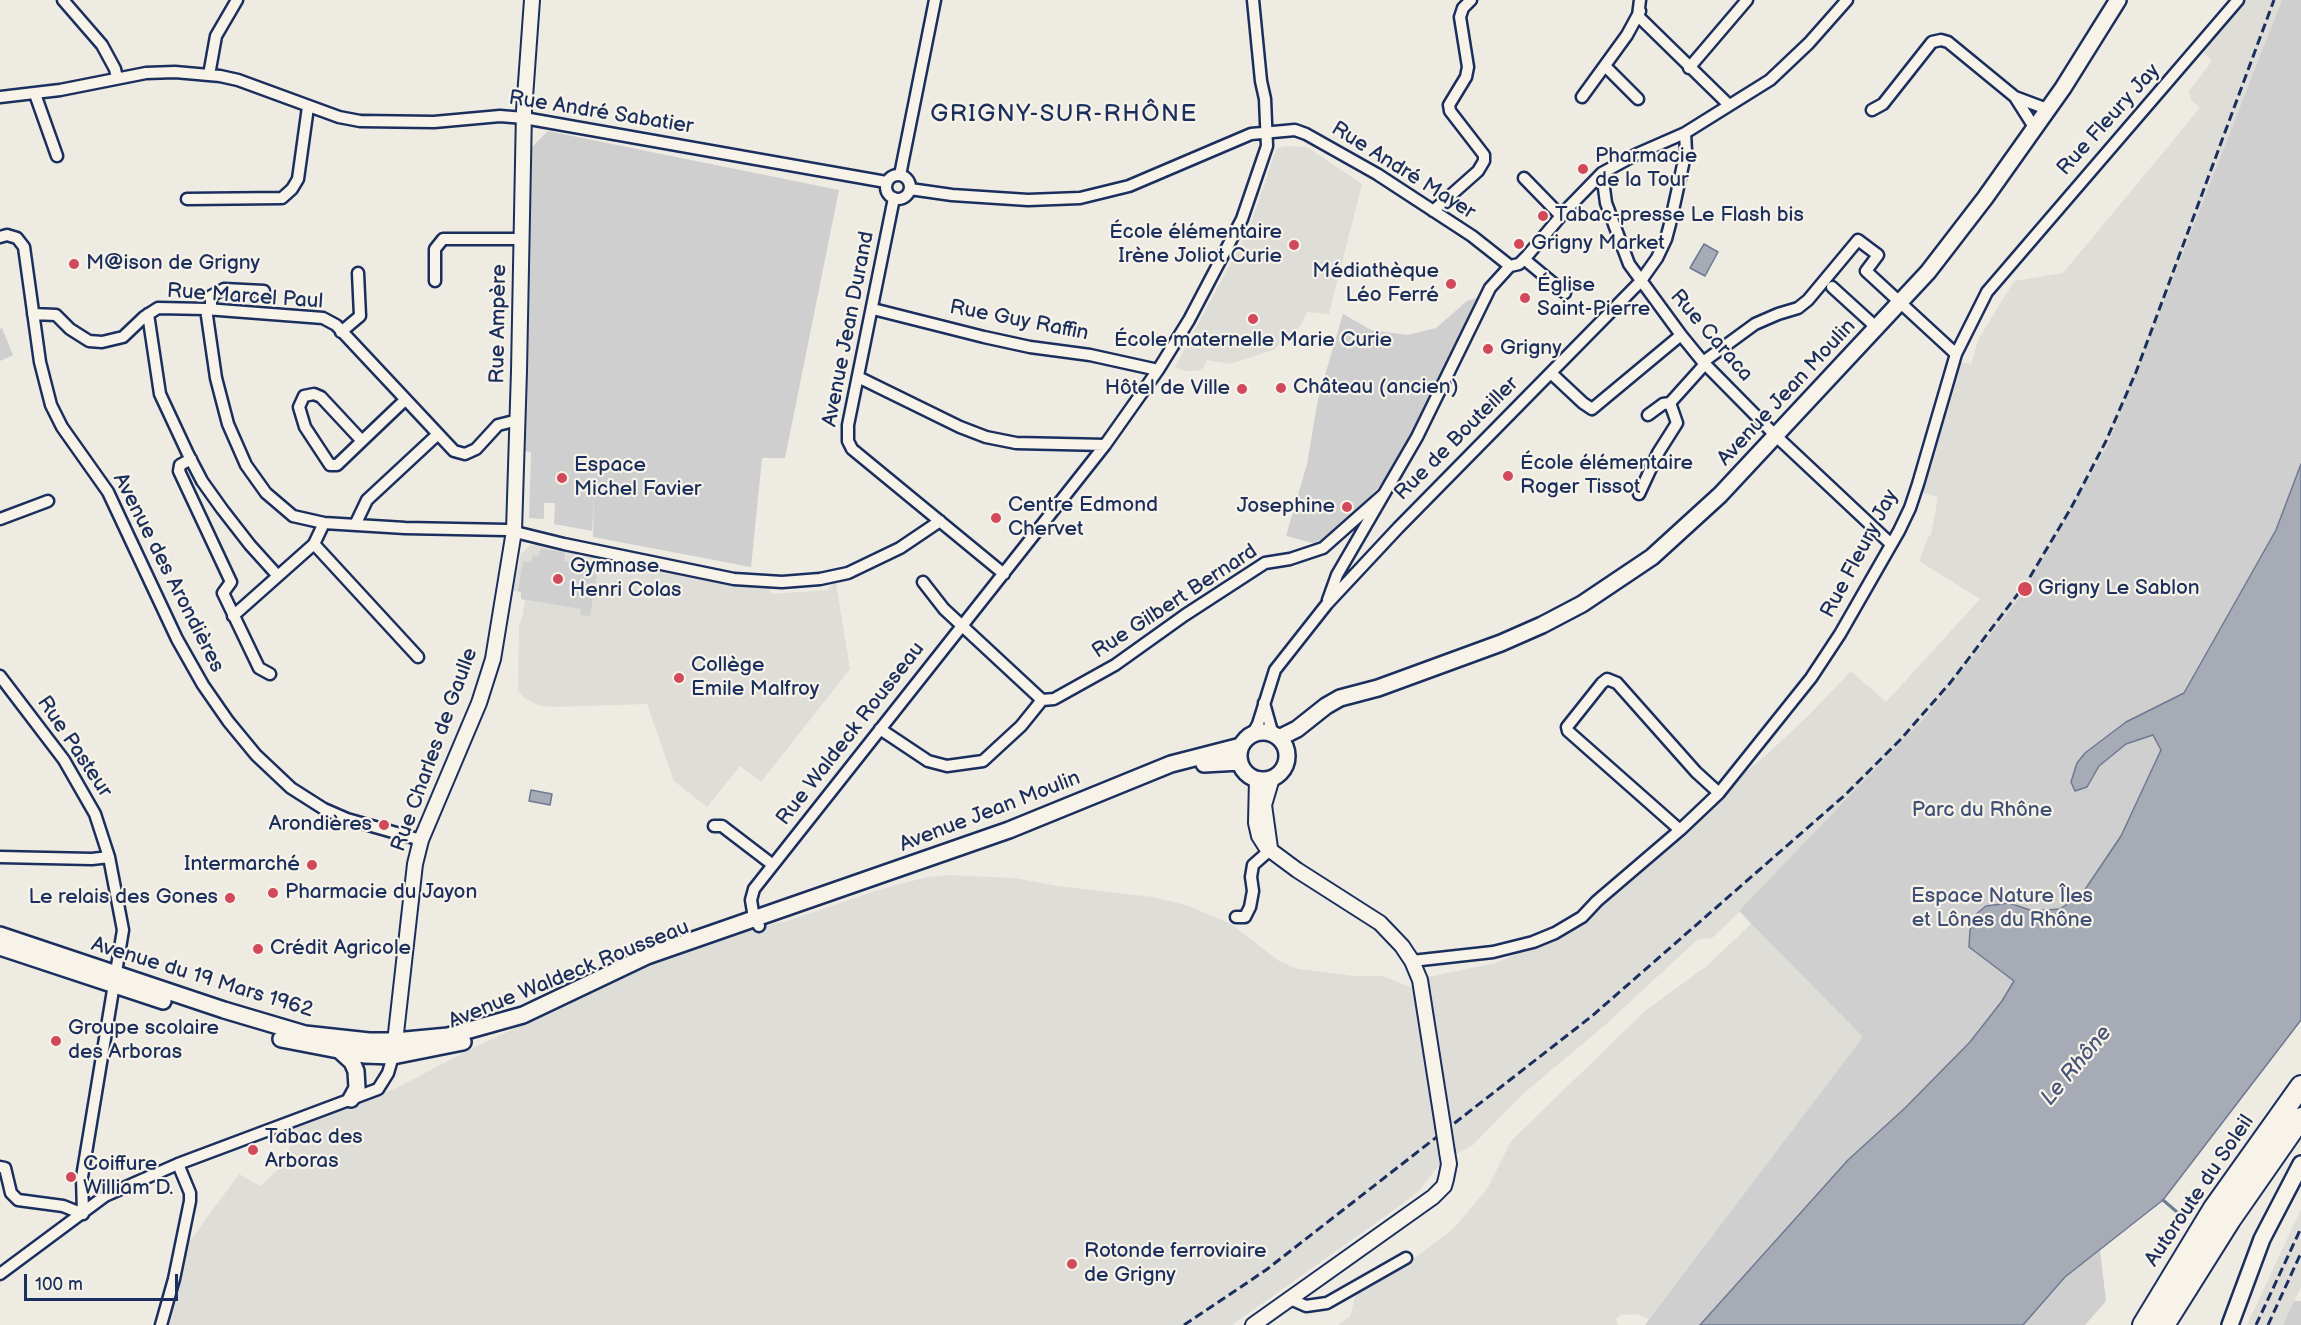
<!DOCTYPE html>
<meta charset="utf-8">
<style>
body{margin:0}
#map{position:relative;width:2301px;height:1325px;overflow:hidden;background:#eeebe2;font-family:"Balsamiq Sans",sans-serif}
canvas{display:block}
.scale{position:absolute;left:24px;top:1274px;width:154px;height:27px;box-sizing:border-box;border:3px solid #1b2f5e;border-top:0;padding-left:8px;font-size:18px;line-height:21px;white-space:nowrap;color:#1b2f5e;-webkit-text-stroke:4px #f7f3e8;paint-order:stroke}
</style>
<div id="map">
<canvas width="2301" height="1325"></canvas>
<div class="scale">100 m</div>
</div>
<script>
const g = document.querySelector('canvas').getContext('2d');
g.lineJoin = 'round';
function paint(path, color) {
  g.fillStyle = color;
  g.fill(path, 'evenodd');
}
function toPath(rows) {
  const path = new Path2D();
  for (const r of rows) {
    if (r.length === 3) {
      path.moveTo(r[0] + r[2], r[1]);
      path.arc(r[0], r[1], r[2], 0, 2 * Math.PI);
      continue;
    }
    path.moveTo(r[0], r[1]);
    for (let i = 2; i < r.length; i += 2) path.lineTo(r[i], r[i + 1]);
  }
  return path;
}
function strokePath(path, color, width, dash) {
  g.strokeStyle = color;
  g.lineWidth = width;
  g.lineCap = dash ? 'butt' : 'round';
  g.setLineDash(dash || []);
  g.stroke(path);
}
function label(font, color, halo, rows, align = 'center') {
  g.font = font + ' "Balsamiq Sans",sans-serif';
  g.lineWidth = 4.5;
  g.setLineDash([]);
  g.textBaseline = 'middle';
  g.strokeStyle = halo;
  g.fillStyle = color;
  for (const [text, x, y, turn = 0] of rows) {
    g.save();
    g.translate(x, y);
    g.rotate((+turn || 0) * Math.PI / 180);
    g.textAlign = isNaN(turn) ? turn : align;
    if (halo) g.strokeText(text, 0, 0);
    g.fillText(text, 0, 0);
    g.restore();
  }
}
paint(toPath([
 [2236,0,2284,0,2158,339,2058,555,1937,723,1712,938,1697,940,1605,1025,1523,1094,1473,1145,1449,1158,1435,1170,1420,1190,1401,1205,1232,1325,161,1325,176,1260,239,1174,260,1186,287,1161,293,1127,396,1088,475,1047,646,967,761,927,790,920,875,891,927,877,947,875,1015,878,1057,886,1152,897,1186,905,1231,924,1279,961,1298,969,1354,976,1383,976,1410,987,1420,983,1423,978,1496,963,1575,928,1690,823,1721,791,1764,757,1807,717,1851,671,1886,702,1980,599,1919,561,1928,538,1931,534,1938,497,1916,491,1955,361,1971,364,1978,340,2014,281,2063,273,2186,125,2200,107,2191,100,2189,91,2212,61,2199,47],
 [1284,146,1307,147,1362,184,1329,314,1307,312,1300,326,1273,350,1230,364,1207,360,1203,368,1197,371,1185,371,1175,367,1249,229,1276,149],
 [539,543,631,562,634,569,645,571,651,567,768,587,772,594,827,590,832,584,836,583,850,669,761,782,740,766,707,807,674,781,647,704,553,707,538,705,524,698,518,690,519,623,522,619,525,600,521,599,521,592,513,591,521,554,529,546],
 [1756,919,1867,1034,1650,1320,1637,1314,1621,1315,1616,1319,1618,1325,1338,1325,1350,1316,1356,1293,1403,1267,1453,1229,1487,1189,1511,1141,1645,1011,1708,965],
 [2301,1209,2301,1287,2283,1325,2247,1325]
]), '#deddd8');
paint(toPath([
 [2282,0,2301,0,2301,829,1885,1325,1645,1325,1863,1037,1739,911,1928,714,2024,592,2108,445],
 [548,131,839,190,785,458,762,458,751,567,593,537,594,496,592,531,554,524,555,503,544,503,544,519,529,518,531,452,524,451,531,148],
 [1482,296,1463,329,1403,456,1377,489,1350,518,1317,544,1286,536,1307,464,1318,399,1343,314,1371,330,1407,335,1436,328,1467,301],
 [2,328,13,355,0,361,0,329],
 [540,549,565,552,564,561,598,567,590,616,580,615,581,609,521,599,521,592,518,591,523,561,531,562,533,555,539,556],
 [2100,1250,2106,1301,2085,1325,2023,1325,2065,1277],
 [2294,1301,2301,1301,2301,1325,2283,1325]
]), '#cfcfcf');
const water = toPath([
 [1704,244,1718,252,1705,276,1690,268,1704,244],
 [2301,464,2301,1020,2163,1200,2065,1277,2023,1325,1700,1325,1848,1160,1905,1108,1970,1042,2002,1001,2014,981,1969,947,1970,930,1975,915,1986,906,2009,903,2033,911,2060,909,2082,894,2121,836,2161,750,2153,735,2126,744,2099,766,2087,787,2075,791,2071,782,2077,763,2085,753,2126,722,2184,693,2276,530,2301,464],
 [531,790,552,794,550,805,529,801,531,790]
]);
paint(water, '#a6abb5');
strokePath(water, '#6e7992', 1.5);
strokePath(toPath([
 [2163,1200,2177,1212]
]), '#6e7992', 3);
const minor = toPath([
 [63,0,102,45,115,69,117,78],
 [1640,0,1638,16,1729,105],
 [1605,66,1638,99],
 [1689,68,1747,0],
 [209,75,216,36,237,0],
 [35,94,57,156],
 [0,97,60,90,146,73,175,72,220,76,238,80,339,117,360,121,434,122,500,116,524,118,886,182],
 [1582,97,1627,35,1640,11],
 [2015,97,2047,109],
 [1872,110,1883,104,1932,42,1941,40,1948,42,2015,97,2034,127],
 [1602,173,1606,203,1629,264,1681,335,1703,362,1776,436,1891,544],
 [898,187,12],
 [900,175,935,0],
 [1524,178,1561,216],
 [910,189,952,195,1028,200,1080,198,1129,186,1251,134,1295,130,1306,134,1377,174,1472,236,1510,266],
 [894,198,848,425,848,441,852,449,1004,574],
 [187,199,282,198,292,189,298,179,308,107],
 [1433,211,1478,171,1484,161,1484,155,1450,111,1449,105,1466,77,1468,67,1460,17,1463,8,1471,0],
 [0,237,7,235,17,238,24,247,40,362,51,405,62,427,108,492,177,639,203,685,228,721,256,755,291,788,324,809,347,819,421,840],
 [1524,259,1565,293],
 [1510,266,1519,264,1527,256,1566,210,1602,173,1637,154,1685,133,1770,80,1809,43,1847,0],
 [435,281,435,249,443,239,522,239],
 [1832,287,1877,328],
 [206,309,216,378,228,424,246,465,266,493,293,516,324,523,405,528,507,530,564,544,734,579,782,582,820,579,848,573,900,548,940,521],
 [873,309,984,337,1030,347,1090,355,1158,370],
 [211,310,211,296,224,289,264,291],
 [33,314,56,315,70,329,89,341,102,342,123,337,144,317,158,308,206,309,323,318,336,325,454,451,465,454,476,449,498,425,518,420],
 [148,314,160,394,188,454,202,481,222,509,250,545,278,576],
 [341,332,360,316,358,273],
 [1703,362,1755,324,1778,314,1798,308,1808,300,1858,240,1878,255,1866,271,1956,354],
 [1551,373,1583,403,1592,409,1681,335],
 [858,377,960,427,986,437,1016,443,1105,445],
 [1648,415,1663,404,1670,403],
 [362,441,321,397,314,394,304,396,299,407,305,427,330,465,337,465,362,441,405,400],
 [191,459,180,465,179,471,231,582,223,593,259,668,270,674],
 [1639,494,1658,453,1677,423,1670,403,1705,364],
 [0,519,48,501],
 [355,525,367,500,438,434],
 [314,544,418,657],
 [923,582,944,609,1042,700],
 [1328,600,1337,575,1417,437,1490,288,1510,266],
 [233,616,314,544,324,523],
 [0,676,64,760,95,814,109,857,123,930,82,1177,83,1214],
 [1264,703,1273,735],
 [880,729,928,761,947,766,983,761,1021,726,1042,700,1054,699,1115,665,1185,615,1265,563,1290,559,1323,548,1384,494],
 [1252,735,1258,724,1275,670,1327,604,1398,528,1640,282,1657,258,1666,239,1670,224,1686,151,1685,133],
 [714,826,722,826,773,865],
 [1680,830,1568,731,1567,727,1602,683,1607,679,1617,683,1696,772,1719,793],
 [0,857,92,859,109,857],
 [1236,917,1245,917,1250,907,1253,891,1251,877,1253,865,1270,850],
 [759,926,754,918,751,900,754,889,1105,445,1158,370,1189,320,1242,219,1267,146,1265,99,1261,81,1253,0],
 [1412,961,1493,952,1533,942,1555,933,1582,917,1597,901,1680,830,1719,793,1811,678,1840,634,1899,531,1910,508,1918,484,1956,354,1987,292,2238,0],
 [0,1167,5,1168,11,1193,18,1200,63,1206,83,1214],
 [0,1274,105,1196,178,1164,378,1089,388,1073,393,1056],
 [1290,1299,1306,1306,1327,1303,1406,1258],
 [161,1325,174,1279,190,1201,190,1193,178,1164]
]);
const tertiary = toPath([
 [1257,779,1256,823,1259,836,1266,847,1297,870,1380,923,1402,946,1412,961,1420,980,1443,1126],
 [1270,848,1264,805,1272,778],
 [394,1051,415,864,421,840,479,703,493,659,514,531,519,371,524,111,532,0],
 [1253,1325,1433,1197,1444,1186,1446,1179,1449,1164,1447,1152]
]);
const secondary = toPath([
 [1263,756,24],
 [1279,738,1297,729,1326,706,1340,698,1378,688,1501,643,1542,625,1582,604,1652,557,1720,495,1928,272,1985,198,2063,88,2118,0],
 [1204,764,1240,762],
 [0,935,224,1010,305,1034,369,1041,395,1041,448,1036,523,1015,647,956,1009,830,1171,764,1241,746],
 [0,947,163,1001],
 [281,1039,364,1055,393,1056,463,1042],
 [340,1051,352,1062,356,1071,357,1088,351,1099],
 [2230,1325,2262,1239,2301,1164]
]);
const motorway = toPath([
 [2143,1325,2214,1208,2301,1086],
 [2164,1325,2230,1220,2301,1118]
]);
strokePath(minor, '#1b2f5e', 15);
strokePath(tertiary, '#1b2f5e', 18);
strokePath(secondary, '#1b2f5e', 20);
strokePath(motorway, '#1b2f5e', 24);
strokePath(minor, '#f7f3e8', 10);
strokePath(tertiary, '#f7f3e8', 14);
strokePath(secondary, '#f7f3e8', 15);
strokePath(motorway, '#f7f3e8', 20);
strokePath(toPath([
 [1184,1325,1266,1270,1592,1016,1845,795,1900,740,1950,683,2027,582,2071,508,2106,441,2136,372,2274,0],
 [2256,1325,2301,1228],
 [2268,1325,2301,1253]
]), '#1b2f5e', 3, [9, 4.5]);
const tertiaryBridge = toPath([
 [1443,1126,1447,1152]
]);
strokePath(tertiaryBridge, '#1b2f5e', 18, []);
strokePath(tertiaryBridge, '#f7f3e8', 14);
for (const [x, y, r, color] of [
 [1583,169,6,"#d1495b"],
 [1543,216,6,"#d1495b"],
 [1519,244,6,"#d1495b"],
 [1294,245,6,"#d1495b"],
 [74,264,6,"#d1495b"],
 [1451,284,6,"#d1495b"],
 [1525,298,6,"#d1495b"],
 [1253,319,6,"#d1495b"],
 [1488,349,6,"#d1495b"],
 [1281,388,6,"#d1495b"],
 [1242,389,6,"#d1495b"],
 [1508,476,6,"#d1495b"],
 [562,478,6,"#d1495b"],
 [1347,507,6,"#d1495b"],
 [996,518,6,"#d1495b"],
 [558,579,6,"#d1495b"],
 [2025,589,8,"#d1495b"],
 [679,678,6,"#d1495b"],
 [384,825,6,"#d1495b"],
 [312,865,6,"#d1495b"],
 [273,893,6,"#d1495b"],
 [230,898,6,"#d1495b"],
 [258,949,6,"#d1495b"],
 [56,1041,6,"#d1495b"],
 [253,1150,6,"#d1495b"],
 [71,1177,6,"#d1495b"],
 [1072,1264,6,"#d1495b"]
]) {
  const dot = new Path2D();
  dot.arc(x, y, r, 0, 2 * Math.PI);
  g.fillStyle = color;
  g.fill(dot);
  strokePath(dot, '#f7f3e8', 2);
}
label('21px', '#1b2f5e', '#f7f3e8', [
 ["Rue André Sabatier",601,113,9],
 ["Rue Fleury Jay",2109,120,-48],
 ["Rue André Mayer",1403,171,32],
 ["Rue Marcel Paul",245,297,4],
 ["Rue Guy Raffin",1019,321,11],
 ["Rue Ampère",499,324,-89],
 ["Avenue Jean Durand",849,329,-79],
 ["Rue Caraca",1711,336,49],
 ["Avenue Jean Moulin",1787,393,-47],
 ["Rue de Bouteiller",1457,439,-45],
 ["Rue Fleury Jay",1860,554,-62],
 ["Avenue des Arondières",168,573,63],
 ["Rue Gilbert Bernard",1175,602,-33],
 ["Rue Waldeck Rousseau",851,734,-52],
 ["Rue Pasteur",74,747,56],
 ["Rue Charles de Gaulle",435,750,-70],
 ["Avenue Jean Moulin",990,812,-21],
 ["Avenue Waldeck Rousseau",569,975,-22],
 ["Avenue du 19 Mars 1962",202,978,17],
 ["Autoroute du Soleil",2200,1191,-56]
]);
label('21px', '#1b2f5e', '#f7f3e8', [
 ["Pharmacie",1595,157],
 ["de la Tour",1595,181],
 ["Tabac-presse Le Flash bis",1555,216],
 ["École élémentaire",1282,233,"right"],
 ["Irène Joliot Curie",1282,257,"right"],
 ["Grigny Market",1531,244],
 ["M@ison de Grigny",86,264],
 ["Médiathèque",1439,272,"right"],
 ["Léo Ferré",1439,296,"right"],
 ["Église",1537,286],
 ["Saint-Pierre",1537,310],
 ["École maternelle Marie Curie",1253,341,"center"],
 ["Grigny",1500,349],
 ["Château (ancien)",1293,388],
 ["Hôtel de Ville",1230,389,"right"],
 ["École élémentaire",1520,464],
 ["Roger Tissot",1520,488],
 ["Espace",574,466],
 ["Michel Favier",574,490],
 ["Centre Edmond",1008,506],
 ["Chervet",1008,530],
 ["Josephine",1335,507,"right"],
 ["Gymnase",570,567],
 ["Henri Colas",570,591],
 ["Grigny Le Sablon",2038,589],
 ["Collège",691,666],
 ["Emile Malfroy",691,690],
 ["Arondières",372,825,"right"],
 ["Intermarché",300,865,"right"],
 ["Pharmacie du Jayon",285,893],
 ["Le relais des Gones",218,898,"right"],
 ["Crédit Agricole",270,949],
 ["Groupe scolaire",68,1029],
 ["des Arboras",68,1053],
 ["Tabac des",265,1138],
 ["Arboras",265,1162],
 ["Coiffure",83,1165],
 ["William D.",83,1189],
 ["Rotonde ferroviaire",1084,1252],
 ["de Grigny",1084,1276]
], 'left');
label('21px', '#3f4f75', '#f7f3e8', [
 ["Parc du Rhône",1982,811],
 ["Espace Nature Îles",2002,897],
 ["et Lônes du Rhône",2002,921]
]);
label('italic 22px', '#455478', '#f7f3e8', [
 ["Le Rhône",2077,1066,-50]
]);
g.letterSpacing = '1.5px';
label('24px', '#1b2f5e', '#f7f3e8', [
 ["GRIGNY-SUR-RHÔNE",1064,115]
]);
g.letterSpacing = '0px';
</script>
